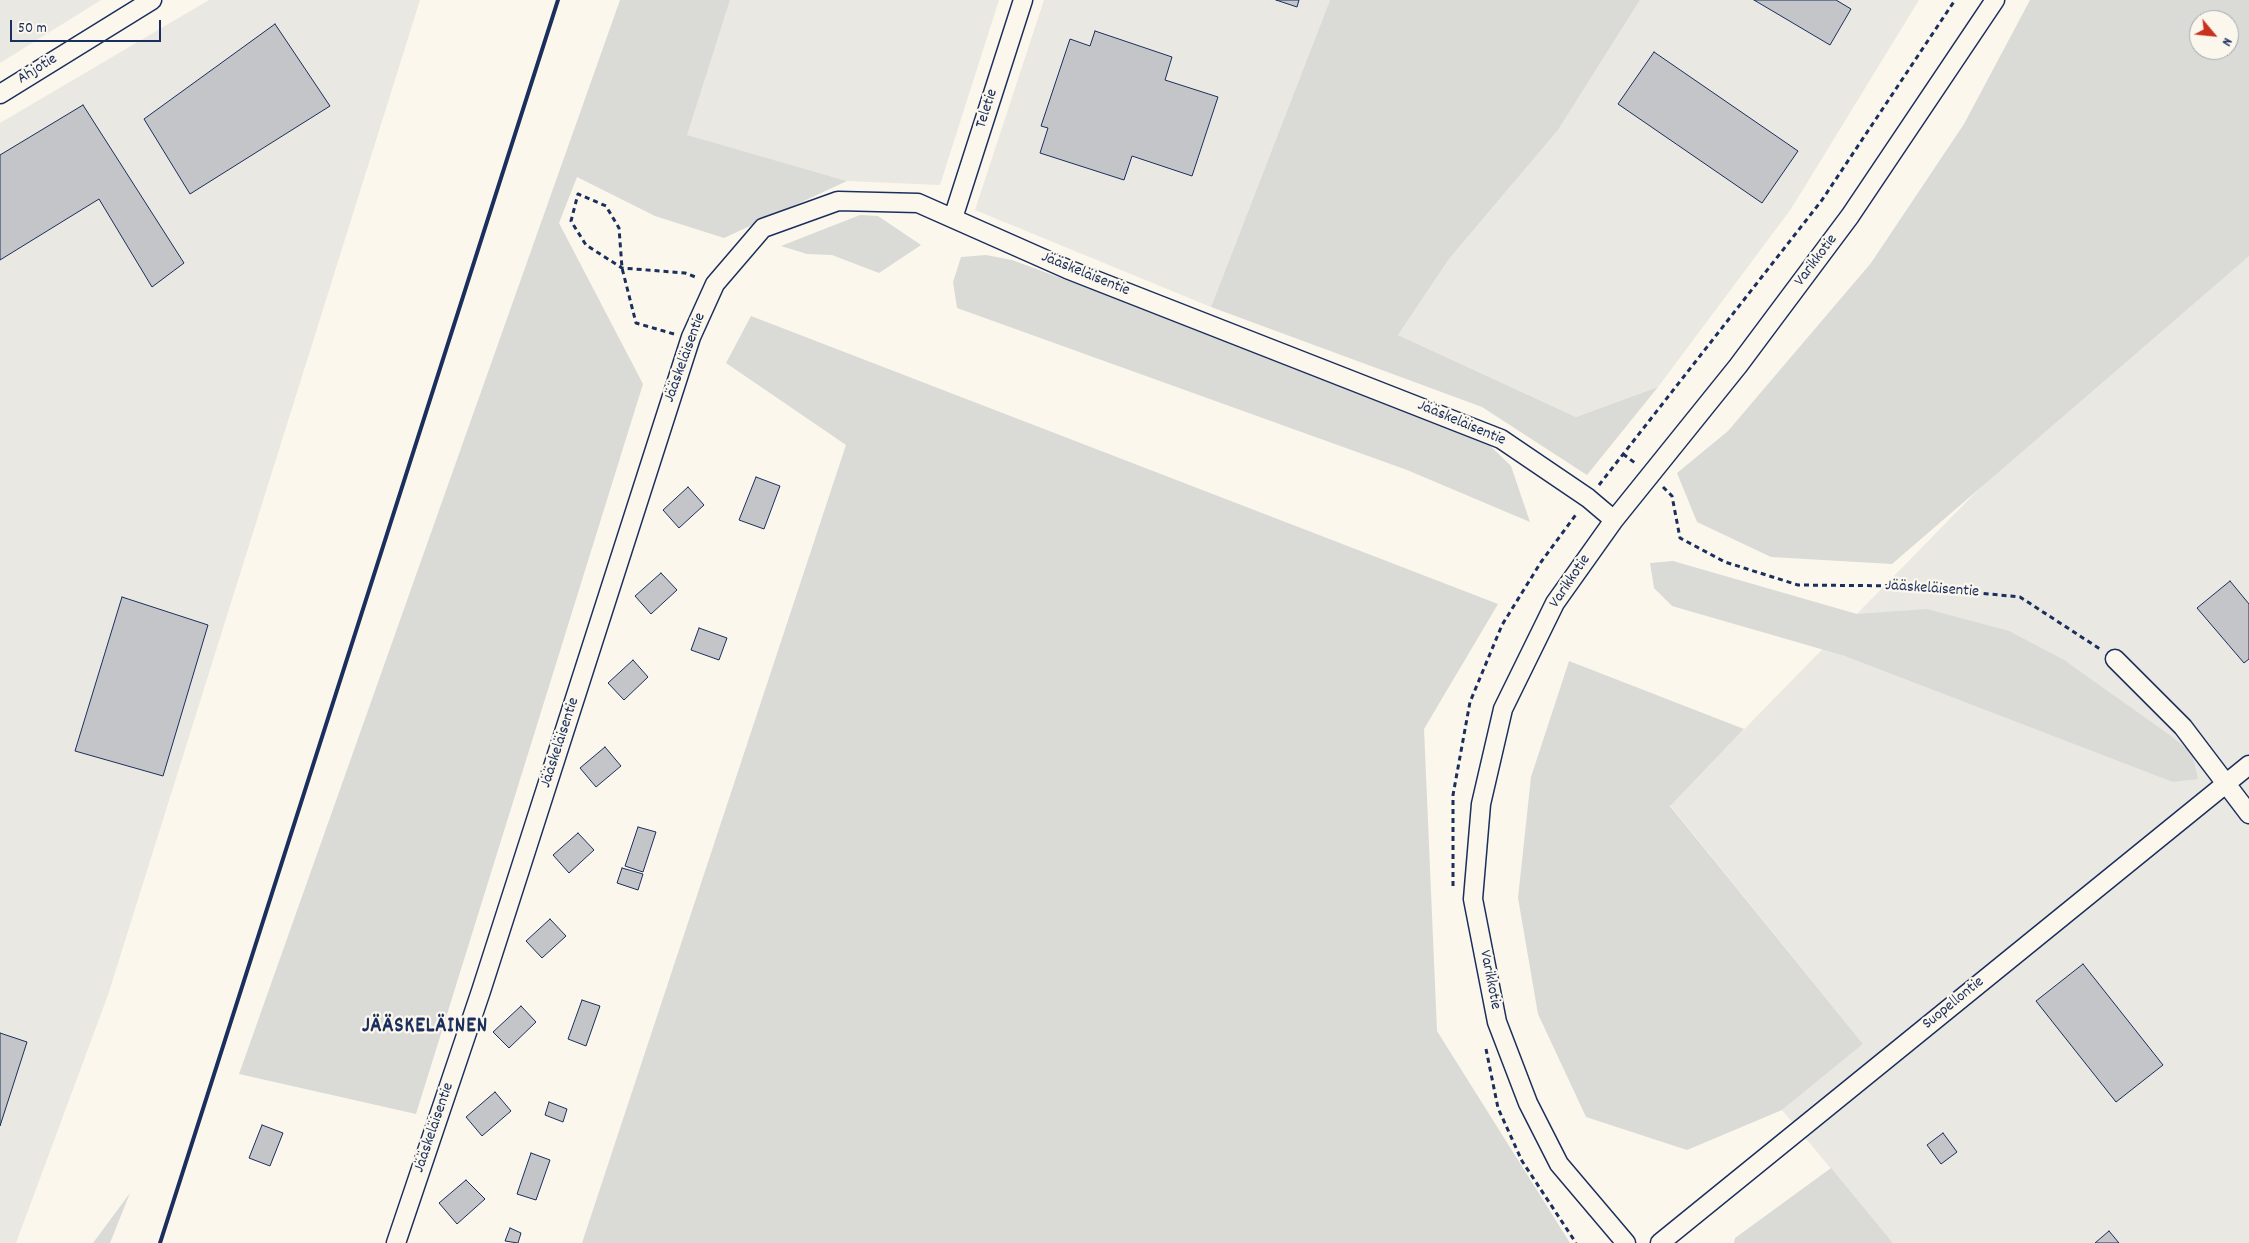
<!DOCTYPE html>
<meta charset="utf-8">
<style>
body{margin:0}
#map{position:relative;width:2249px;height:1243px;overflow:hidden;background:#fbf7ec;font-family:Dekko,sans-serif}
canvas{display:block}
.north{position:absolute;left:2189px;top:10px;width:50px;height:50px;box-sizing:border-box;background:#fbf7ec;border:1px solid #a1a7b3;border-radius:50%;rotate:118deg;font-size:14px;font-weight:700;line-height:20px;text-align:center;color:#1b2f5e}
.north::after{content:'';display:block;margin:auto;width:18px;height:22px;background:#c8321e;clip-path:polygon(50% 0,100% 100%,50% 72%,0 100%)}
.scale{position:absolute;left:10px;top:20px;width:151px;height:22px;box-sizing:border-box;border:2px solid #1b2f5e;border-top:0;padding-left:6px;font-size:15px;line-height:18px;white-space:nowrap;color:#1b2f5e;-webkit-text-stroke:4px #fbf7ec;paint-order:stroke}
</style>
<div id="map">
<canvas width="2249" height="1243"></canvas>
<div class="north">N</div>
<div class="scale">50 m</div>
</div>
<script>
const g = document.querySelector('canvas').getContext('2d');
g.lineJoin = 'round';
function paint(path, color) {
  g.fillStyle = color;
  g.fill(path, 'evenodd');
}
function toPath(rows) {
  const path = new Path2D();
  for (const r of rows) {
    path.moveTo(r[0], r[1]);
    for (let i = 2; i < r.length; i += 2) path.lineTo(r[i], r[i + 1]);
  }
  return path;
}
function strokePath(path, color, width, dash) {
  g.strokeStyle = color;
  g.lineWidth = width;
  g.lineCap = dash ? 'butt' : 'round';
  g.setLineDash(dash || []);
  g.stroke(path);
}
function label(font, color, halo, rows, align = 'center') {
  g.font = font + ' Dekko,sans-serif';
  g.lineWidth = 4.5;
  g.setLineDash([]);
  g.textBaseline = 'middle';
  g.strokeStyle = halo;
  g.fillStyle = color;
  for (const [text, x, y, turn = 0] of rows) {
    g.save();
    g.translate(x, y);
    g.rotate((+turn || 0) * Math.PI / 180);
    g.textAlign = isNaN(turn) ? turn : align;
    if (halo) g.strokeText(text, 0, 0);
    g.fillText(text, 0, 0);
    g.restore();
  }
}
paint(toPath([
 [0,0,101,0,0,63],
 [209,0,420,0,108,995,16,1243,0,1243,0,123],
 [730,0,999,0,940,185,847,181,686,135],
 [1044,0,1330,0,1211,307,975,210],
 [1640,0,1919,0,1791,209,1658,387,1576,417,1398,335,1449,259,1558,130],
 [2249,213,2249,1243,1893,1243,1782,1110,1863,1044,1670,805]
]), '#eae8e2');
paint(toPath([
 [620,0,730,0,687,135,847,181,724,238,655,216,577,177,559,223,643,384,416,1114,239,1074],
 [1330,0,1640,0,1558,130,1449,259,1398,335,1576,417,1658,387,1587,475,1482,407,1211,307],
 [2030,0,2249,0,2249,256,1892,564,1771,557,1697,522,1677,473,1728,431,1871,263,1964,124],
 [2199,20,2229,20,2229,50,2199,50],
 [860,215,878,216,921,245,879,273,832,255,807,254,781,246],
 [986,255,1012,260,1475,431,1511,466,1530,522,1407,470,957,308,953,282,961,257],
 [751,316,1498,604,1424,729,1437,1031,1570,1243,582,1243,846,445,726,363],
 [1673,561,1857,614,1927,609,2009,631,2064,660,2171,736,2192,753,2198,779,2173,782,1845,656,1672,606,1654,588,1650,563],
 [1569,661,1744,729,1670,806,1863,1044,1782,1110,1687,1150,1586,1117,1538,1014,1518,898,1531,777],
 [1831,1168,1893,1243,1734,1243,1735,1238],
 [130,1193,110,1243,93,1243]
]), '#dadad7');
const building = toPath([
 [1276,0,1299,0,1297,7,1276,0],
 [1754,0,1836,0,1851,9,1830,45,1754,0],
 [275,24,330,106,190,194,144,119,275,24],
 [1095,31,1172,57,1165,80,1218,97,1192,176,1132,156,1124,180,1040,153,1048,128,1041,126,1070,39,1090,46,1095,31],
 [1654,52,1798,151,1762,203,1618,104,1654,52],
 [83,105,184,263,152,287,99,199,0,260,0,155,83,105],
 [756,477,780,486,764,529,739,520,756,477],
 [688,487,704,505,679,528,663,510,688,487],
 [661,573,677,590,651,614,635,596,661,573],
 [2230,581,2249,604,2249,659,2244,663,2197,608,2230,581],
 [122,597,208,625,163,776,75,751,122,597],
 [699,628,727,638,719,660,691,650,699,628],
 [633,660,648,677,624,700,608,683,633,660],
 [605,747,621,766,596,787,580,768,605,747],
 [638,827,656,832,643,872,625,866,638,827],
 [578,833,594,850,569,873,553,855,578,833],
 [622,868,643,874,638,890,617,883,622,868],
 [550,919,566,936,542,958,526,941,550,919],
 [2083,964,2163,1065,2116,1102,2036,1001,2083,964],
 [582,1000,600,1006,586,1046,568,1039,582,1000],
 [521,1006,536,1022,509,1048,493,1032,521,1006],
 [0,1033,27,1042,0,1126,0,1033],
 [495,1092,511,1111,482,1136,466,1117,495,1092],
 [549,1102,567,1109,563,1122,545,1115,549,1102],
 [262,1125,283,1133,270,1166,249,1158,262,1125],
 [1943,1133,1957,1152,1941,1164,1927,1145,1943,1133],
 [531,1153,550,1160,536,1200,517,1194,531,1153],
 [466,1180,485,1199,457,1224,439,1203,466,1180],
 [510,1228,521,1233,518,1243,505,1241,510,1228],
 [2109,1231,2119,1243,2095,1243,2109,1231]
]);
paint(building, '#c3c5c9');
strokePath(building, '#1b2f5e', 1);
const street = toPath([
 [0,94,152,0],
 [953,218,1023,0],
 [2115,659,2183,727,2249,814],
 [396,1243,481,991,691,337,715,284,763,228,838,201,918,203,1067,269,1501,439,1588,498,1614,520],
 [1626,1243,1559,1164,1528,1103,1497,1022,1473,899,1481,804,1503,709,1555,603,1614,520,1738,366,1850,216,1995,0],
 [1660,1243,2249,765]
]);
strokePath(street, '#1b2f5e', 21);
strokePath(toPath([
 [674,334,636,323,622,268,619,228,606,206,578,194,571,221,586,245,622,268,685,273,698,278],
 [1623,454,1635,463],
 [1599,485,1822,200,1955,0],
 [1663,487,1672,496,1680,538,1725,562,1798,585,1909,586,2020,597,2100,649],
 [1453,886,1453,795,1470,702,1502,625,1541,562,1577,513],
 [1486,1049,1498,1108,1522,1161,1576,1243]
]), '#1b2f5e', 3, [5, 4]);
strokePath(street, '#fbf7ec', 18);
strokePath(toPath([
 [160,1243,558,0]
]), '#1b2f5e', 4);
label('16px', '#1b2f5e', '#fbf7ec', [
 ["Ahjotie",38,70,-32],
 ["Teletie",988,109,-72],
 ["Varikkotie",1817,261,-53],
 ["Jääskeläisentie",1085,275,22],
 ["Jääskeläisentie",686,358,-70],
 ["Jääskeläisentie",1461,424,23],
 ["Varikkotie",1571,582,-56],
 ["Jääskeläisentie",1932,590,4],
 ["Jääskeläisentie",561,743,-72],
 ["Varikkotie",1489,980,79],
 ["Suopellontie",1954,1004,-39],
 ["Jääskeläisentie",435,1128,-71]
]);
g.letterSpacing = '1px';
label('bold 21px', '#1b2f5e', '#fbf7ec', [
 ["JÄÄSKELÄINEN",425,1028]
]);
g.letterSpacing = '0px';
</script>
